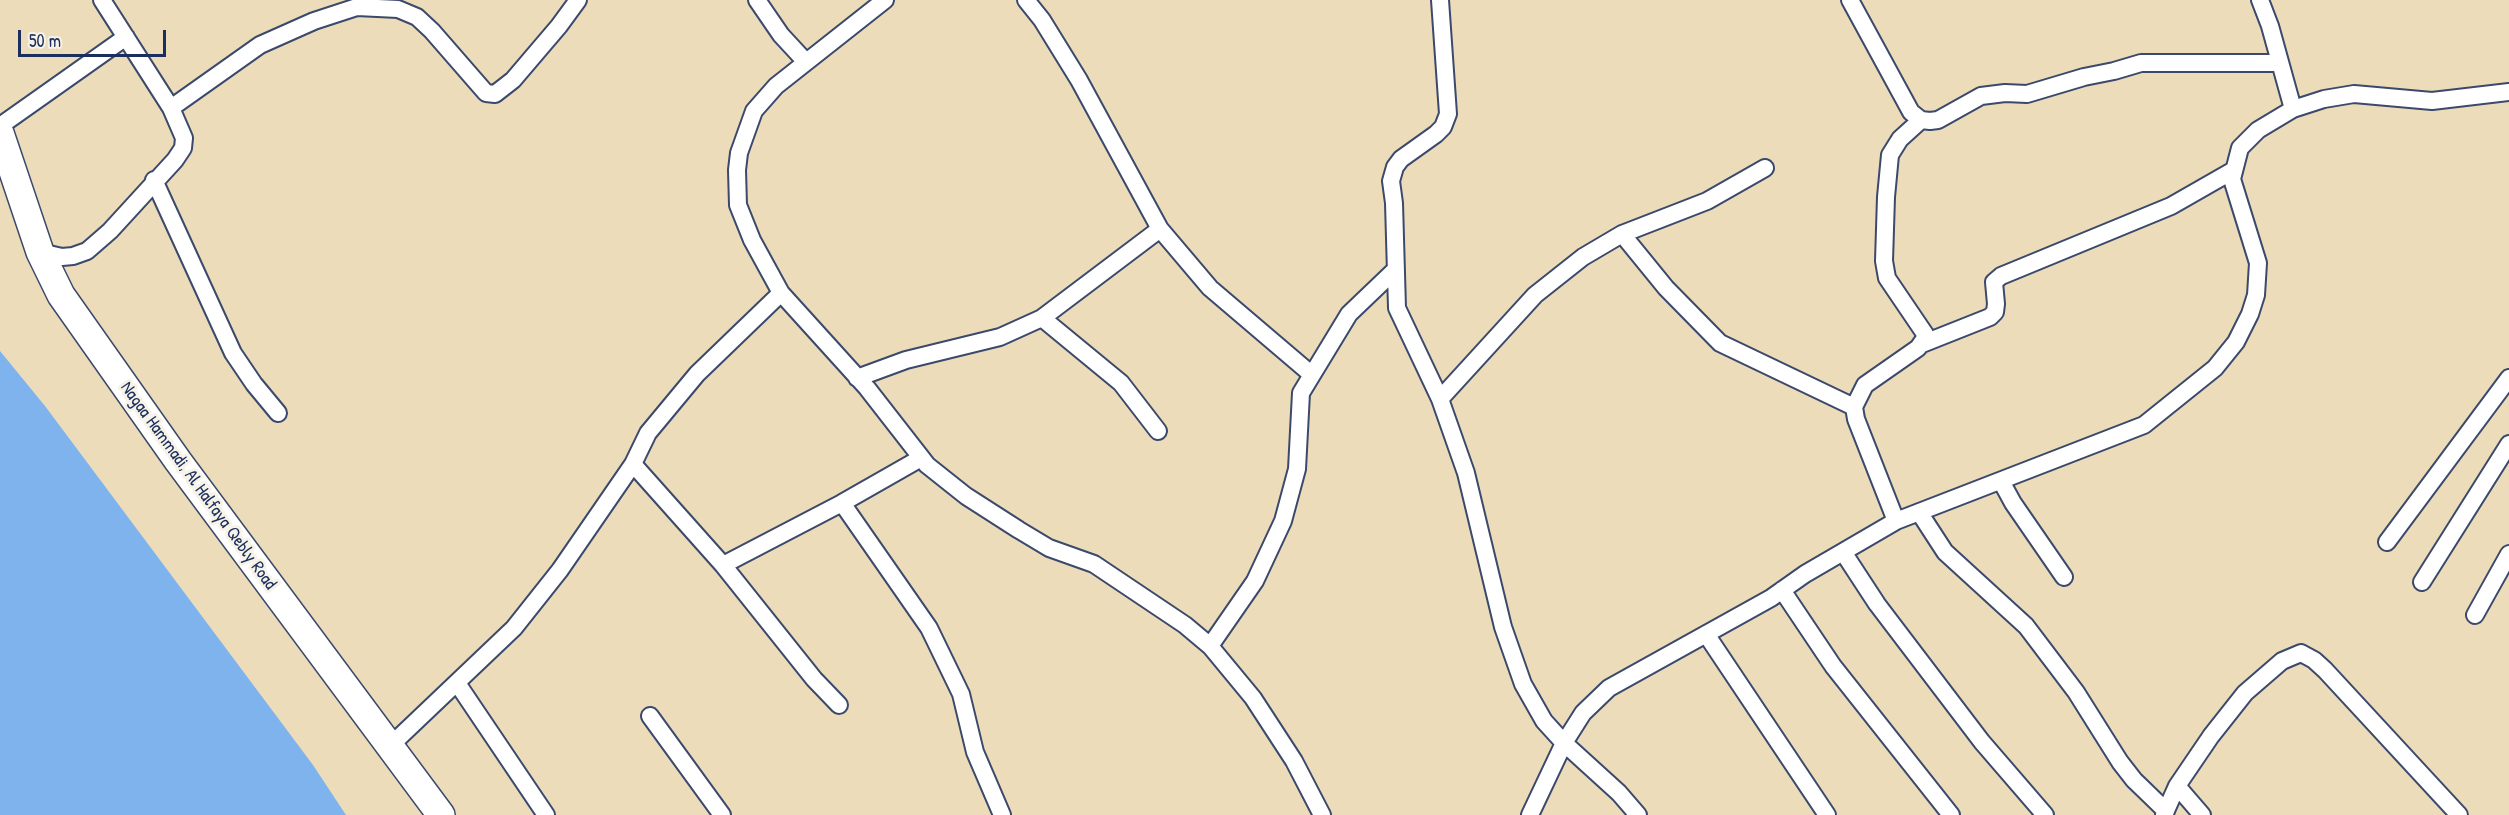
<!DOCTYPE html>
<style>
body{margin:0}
#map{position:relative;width:2509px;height:815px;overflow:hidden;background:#eddcb9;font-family:"Patrick Hand",sans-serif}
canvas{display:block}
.scale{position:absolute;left:18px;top:30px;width:148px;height:27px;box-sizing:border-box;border:3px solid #1b2f5e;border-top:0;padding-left:8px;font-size:18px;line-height:21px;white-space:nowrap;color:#1b2f5e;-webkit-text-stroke:4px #f7f3e8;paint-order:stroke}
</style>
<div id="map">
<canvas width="2509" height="815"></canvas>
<div class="scale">50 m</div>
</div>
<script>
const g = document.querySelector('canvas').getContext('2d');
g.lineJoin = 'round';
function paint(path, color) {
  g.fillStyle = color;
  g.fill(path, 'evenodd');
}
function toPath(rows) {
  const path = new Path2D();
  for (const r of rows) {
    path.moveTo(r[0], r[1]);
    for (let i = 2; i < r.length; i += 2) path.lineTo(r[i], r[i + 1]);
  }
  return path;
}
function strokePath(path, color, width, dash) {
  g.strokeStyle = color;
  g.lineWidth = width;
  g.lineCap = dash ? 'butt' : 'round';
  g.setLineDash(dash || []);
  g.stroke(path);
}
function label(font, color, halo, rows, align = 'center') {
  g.font = font + ' "Patrick Hand",sans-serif';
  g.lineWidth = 6;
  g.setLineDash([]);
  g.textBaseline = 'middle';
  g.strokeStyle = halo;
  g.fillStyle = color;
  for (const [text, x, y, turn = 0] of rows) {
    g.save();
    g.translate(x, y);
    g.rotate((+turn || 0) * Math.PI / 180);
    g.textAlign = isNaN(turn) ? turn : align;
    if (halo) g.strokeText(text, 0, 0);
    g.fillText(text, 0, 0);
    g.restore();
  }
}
paint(toPath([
 [0,351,45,406,313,765,346,815,0,815]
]), '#7fb3ed');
const street = toPath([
 [102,0,171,108,260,45,314,21,357,7,398,9,417,17,432,31,486,93,495,94,513,80,559,26,578,0],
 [757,0,781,35,806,62],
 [885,0,776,86,754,111,739,153,737,170,738,205,752,240,781,293,867,388,927,465,966,496,1019,530,1049,548,1094,564,1185,625,1210,646,1253,698,1294,761,1322,815],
 [1026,0,1042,20,1079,80,1160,229,1210,288,1311,374],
 [1440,0,1448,114,1443,127,1436,134,1401,159,1395,167,1391,181,1394,203,1397,308,1440,399,1466,473,1503,627,1523,684,1544,721,1564,743,1619,793,1638,815],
 [1850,0,1911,112,1921,120,1930,121,1938,120,1981,96,2005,93,2027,94,2084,77,2114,71,2141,63,2280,63],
 [2260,0,2270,26,2293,109],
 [0,126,126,37],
 [154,180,233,353,254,384,278,413],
 [1622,234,1666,288,1720,343,1854,407],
 [40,252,62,257,73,256,87,251,110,231,175,160,183,148,184,138,171,108],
 [1042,318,1121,383,1158,431],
 [1922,344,1990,317,1995,312,1996,304,1994,282,2001,276,2171,206,2234,170],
 [857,378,906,360,1000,337,1042,318,1160,229],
 [1440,399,1535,295,1583,257,1622,234,1707,201,1765,168],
 [921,458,842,503,929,628,961,694,975,752,1002,815],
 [633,464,723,565,842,503],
 [2001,481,2013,503,2064,577],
 [1919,512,1945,552,2026,626,2076,692,2120,762,2134,780,2166,811],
 [1896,521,1856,419,1854,407,1865,385,1918,348,1925,338,1925,334,1887,278,1884,261,1886,197,1890,155,1900,139,1921,120],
 [2387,542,2509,378],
 [1843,552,1877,604,1982,742,2045,815],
 [723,565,814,679,839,705],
 [2422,582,2509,444],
 [1782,590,1833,666,1951,815],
 [2475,615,2509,554],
 [1706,634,1827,815],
 [1210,646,1255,581,1283,521,1297,469,1301,393,1349,314,1395,270],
 [457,683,546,815],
 [650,716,722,815],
 [390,746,514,628,560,570,633,464,648,433,697,374,781,293],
 [2177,786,2202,815],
 [1530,815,1564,743,1583,713,1609,688,1771,598,1805,574,1896,521,2144,425,2215,368,2236,342,2250,314,2256,295,2258,263,2232,179,2240,148,2258,130,2293,109,2324,99,2354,94,2432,101,2509,92],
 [2164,815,2177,786,2211,736,2245,693,2282,661,2301,653,2314,660,2325,670,2459,815]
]);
const primary = toPath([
 [0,133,40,252,61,295,178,461,441,815]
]);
strokePath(street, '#3a496c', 20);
strokePath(primary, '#3a496c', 30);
strokePath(street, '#fff', 16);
strokePath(primary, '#fff', 27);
label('18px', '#1b2f5e', '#f7f3e8', [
 ["Nagaa Hammadi, Al Halfaya Qebly Road",198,486,54]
]);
</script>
